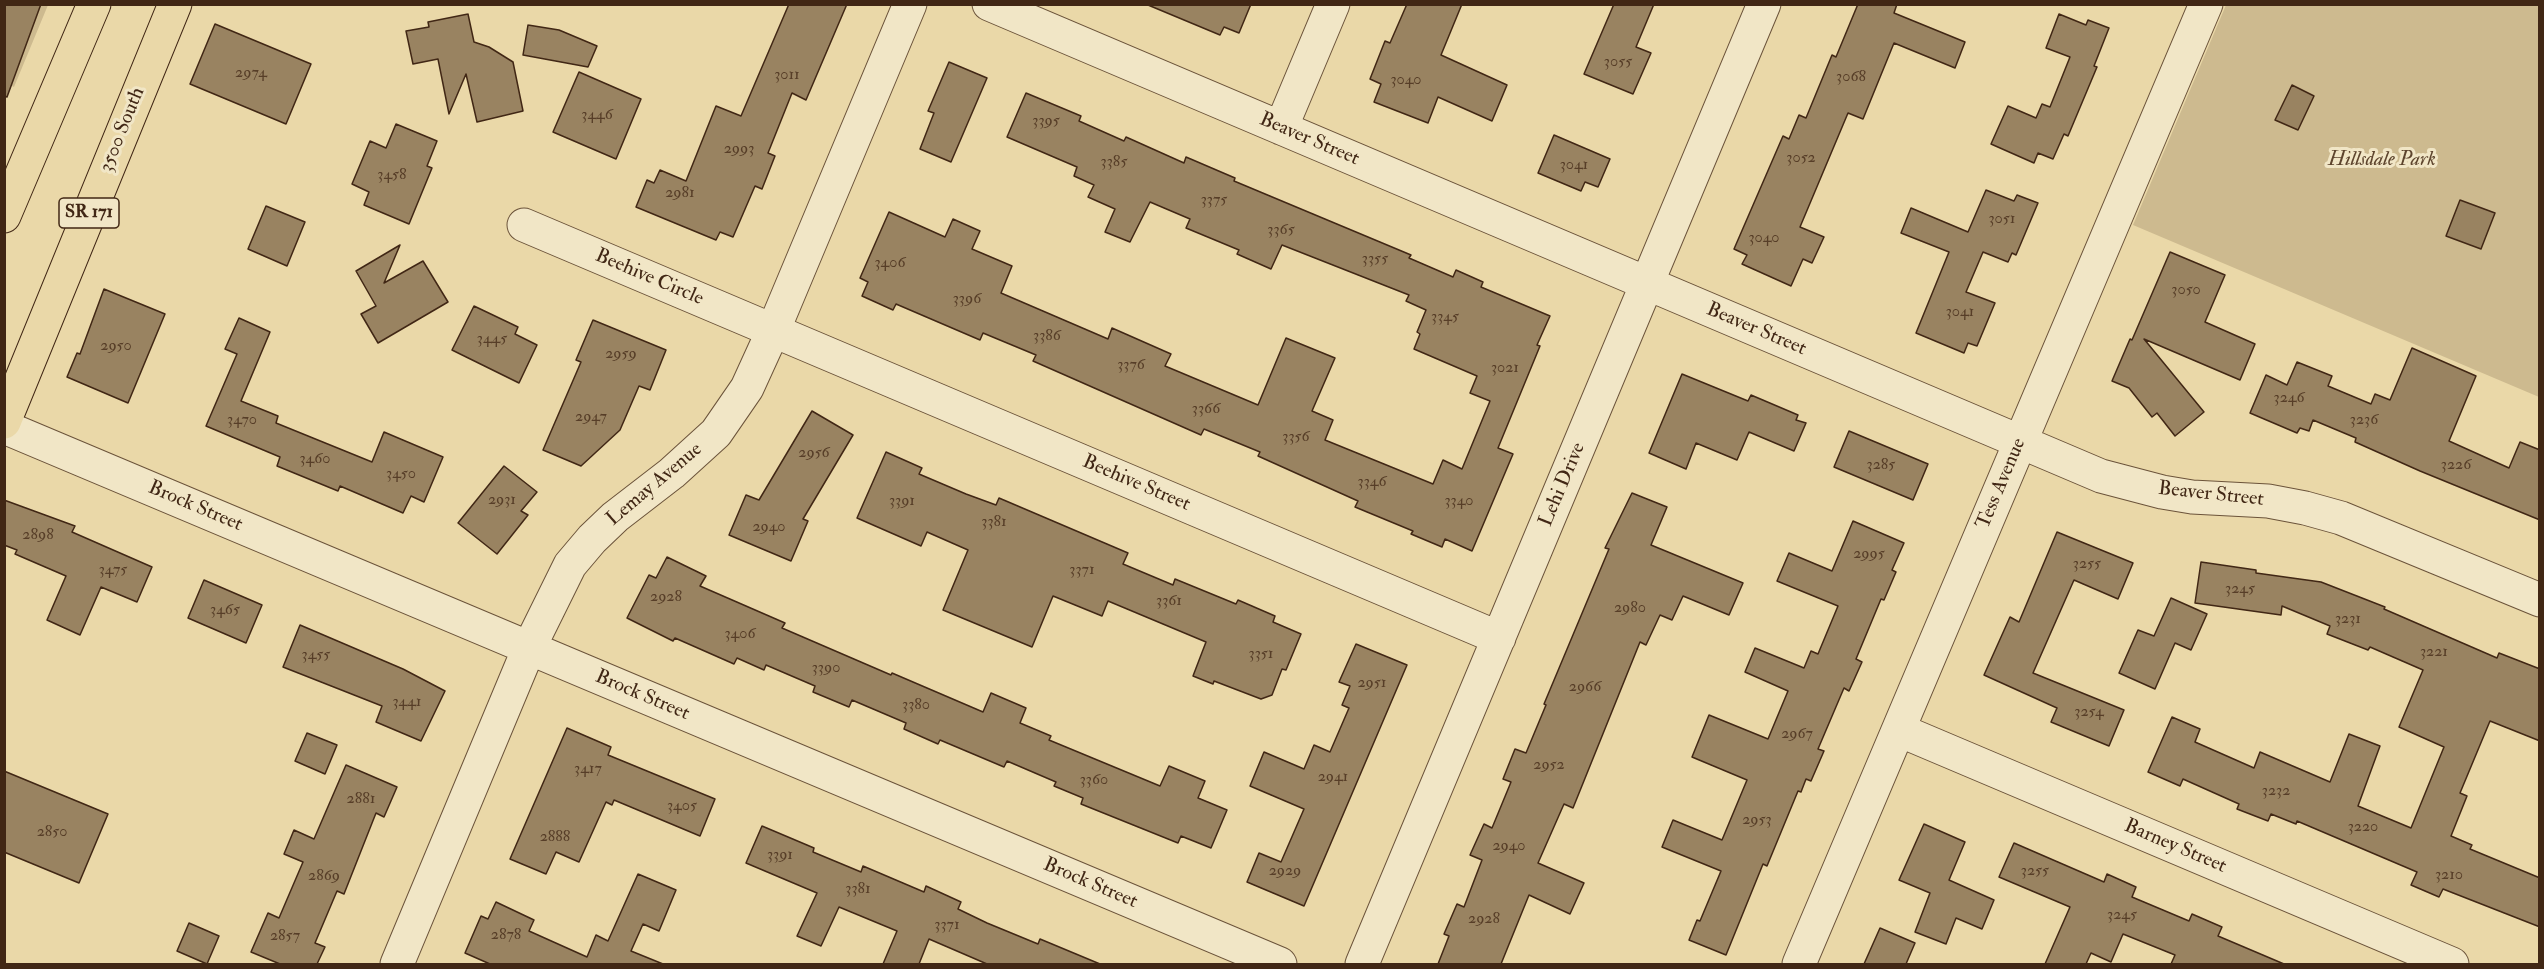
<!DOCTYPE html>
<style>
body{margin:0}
#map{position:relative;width:2544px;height:969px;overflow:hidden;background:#ead8a8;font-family:"IM FELL Double Pica",serif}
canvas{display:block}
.frame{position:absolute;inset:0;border:6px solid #412715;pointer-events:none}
</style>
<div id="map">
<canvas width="2544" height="969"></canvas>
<div class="frame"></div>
</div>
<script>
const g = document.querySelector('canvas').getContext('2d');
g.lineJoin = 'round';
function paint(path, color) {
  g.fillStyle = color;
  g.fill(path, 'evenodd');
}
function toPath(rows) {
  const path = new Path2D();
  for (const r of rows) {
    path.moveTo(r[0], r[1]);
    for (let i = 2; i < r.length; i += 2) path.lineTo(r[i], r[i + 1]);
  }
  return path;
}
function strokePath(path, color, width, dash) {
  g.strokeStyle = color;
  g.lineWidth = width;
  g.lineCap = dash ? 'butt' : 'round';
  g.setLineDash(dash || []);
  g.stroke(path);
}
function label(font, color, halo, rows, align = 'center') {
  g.font = font + ' "IM FELL Double Pica",serif';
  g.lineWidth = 6;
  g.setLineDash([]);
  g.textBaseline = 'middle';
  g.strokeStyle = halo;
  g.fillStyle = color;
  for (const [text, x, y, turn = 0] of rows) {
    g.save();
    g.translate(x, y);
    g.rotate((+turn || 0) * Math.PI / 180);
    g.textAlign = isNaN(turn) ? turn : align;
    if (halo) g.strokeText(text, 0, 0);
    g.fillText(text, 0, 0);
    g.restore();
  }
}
paint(toPath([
 [41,5,48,5,14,87,10,85],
 [2226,5,2539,5,2539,397,2133,225]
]), '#cdba8f');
const building = toPath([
 [4,4,41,4,7,97,4,96,4,4],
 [789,4,847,4,806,100,792,93,768,153,775,156,762,189,755,186,733,237,720,232,716,240,636,207,647,180,654,183,660,170,686,181,716,106,741,116,789,4],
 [1172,4,1251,4,1239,33,1224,27,1220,35,1148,5,1172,4],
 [1407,4,1462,4,1441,55,1507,85,1492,121,1438,97,1428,123,1374,102,1381,84,1370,79,1385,41,1390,43,1407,4],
 [1614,4,1654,4,1636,47,1651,53,1633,94,1584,74,1614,4],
 [1858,4,1897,4,1894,13,1965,42,1955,68,1894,43,1863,119,1848,113,1800,227,1824,237,1812,263,1803,259,1791,286,1742,264,1747,255,1734,249,1783,136,1789,139,1799,115,1806,118,1832,55,1836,57,1858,4],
 [468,14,474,42,489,47,513,62,523,111,477,122,466,74,449,114,438,59,413,64,406,31,429,27,428,22,468,14],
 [2059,14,2086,25,2088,20,2109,28,2094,66,2097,67,2068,136,2064,134,2053,159,2038,153,2034,163,1991,144,2008,106,2036,118,2042,104,2050,107,2070,57,2046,48,2059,14],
 [215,24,311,64,286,124,190,84,215,24],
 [528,25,559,30,597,46,588,67,523,55,528,25],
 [949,62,987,78,951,162,920,149,934,113,928,111,949,62],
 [579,72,641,99,616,159,553,132,579,72],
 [2292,85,2314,96,2298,130,2275,120,2292,85],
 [1026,93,1081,116,1079,121,1124,141,1126,137,1184,163,1186,157,1235,178,1234,181,1411,255,1409,258,1453,277,1456,270,1483,282,1481,287,1550,316,1537,345,1540,346,1498,448,1513,454,1472,551,1445,539,1442,547,1411,534,1413,531,1355,507,1358,501,1258,456,1260,452,1204,429,1201,435,1033,361,1036,355,983,333,980,340,896,304,893,310,862,296,868,282,860,278,889,212,945,237,953,219,980,231,972,249,1012,266,1001,293,1108,339,1112,328,1171,354,1165,366,1258,405,1286,338,1335,358,1312,411,1333,420,1325,440,1433,484,1443,460,1462,469,1490,401,1470,393,1477,376,1414,349,1420,334,1417,332,1426,310,1406,301,1409,295,1282,245,1271,269,1237,254,1239,250,1186,228,1190,219,1150,202,1130,242,1105,232,1115,209,1088,197,1094,185,1074,176,1077,167,1007,137,1026,93],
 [396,124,437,141,427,166,432,168,409,224,364,205,369,192,352,184,370,141,386,148,396,124],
 [1554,135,1610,159,1598,187,1585,182,1581,191,1538,173,1554,135],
 [1986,190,2014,201,2017,195,2038,203,2016,255,2012,253,2008,262,1983,252,1966,292,1995,303,1977,346,1968,343,1964,353,1916,333,1949,252,1901,233,1911,208,1968,232,1986,190],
 [2460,200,2495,213,2481,249,2446,236,2460,200],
 [266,206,305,222,287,266,248,249,266,206],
 [400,245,384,283,423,261,448,302,378,343,361,314,376,306,356,271,400,245],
 [2170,252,2225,275,2205,322,2255,344,2240,380,2144,339,2204,412,2175,436,2157,413,2152,417,2129,388,2112,381,2130,339,2132,340,2170,252],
 [104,289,165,314,128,403,67,377,77,353,80,354,104,289],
 [474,306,518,327,515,334,537,345,519,383,452,350,474,306],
 [239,318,270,332,241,401,278,416,276,423,372,462,384,432,443,457,424,502,411,496,403,513,340,486,338,491,277,466,280,457,206,426,237,354,225,349,239,318],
 [593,320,666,350,650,390,639,386,620,430,581,466,543,450,581,362,576,360,593,320],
 [2412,348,2476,376,2449,441,2509,468,2520,442,2540,450,2540,520,2420,471,2355,442,2356,438,2313,420,2309,431,2300,428,2297,433,2250,413,2266,375,2287,385,2297,362,2332,376,2328,386,2371,404,2375,394,2390,400,2412,348],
 [1682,374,1748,401,1751,395,1798,415,1796,420,1806,423,1794,451,1749,432,1737,460,1696,443,1686,469,1649,453,1682,374],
 [812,411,853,435,803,519,808,521,791,561,729,535,746,495,759,500,812,411],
 [1849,431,1928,464,1913,500,1834,467,1849,431],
 [886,452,922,468,919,474,966,494,996,505,999,498,1128,553,1123,564,1173,585,1175,579,1236,604,1238,600,1275,616,1273,622,1301,634,1286,670,1282,669,1272,695,1261,699,1214,681,1213,684,1193,676,1206,642,1108,601,1102,616,1053,596,1032,647,943,610,968,550,927,532,921,546,857,518,886,452],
 [504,466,537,492,521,511,528,515,497,554,458,523,504,466],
 [1632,493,1667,507,1651,545,1743,583,1729,615,1683,596,1672,620,1660,615,1646,645,1640,642,1573,808,1564,804,1538,863,1584,883,1570,914,1529,895,1501,964,1438,964,1449,936,1444,934,1457,904,1464,907,1482,860,1470,855,1484,824,1492,828,1511,782,1503,779,1515,749,1526,753,1546,705,1544,704,1609,549,1605,548,1632,493],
 [4,500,75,526,72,532,152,567,137,602,101,587,80,635,47,620,66,576,15,554,17,550,4,545,4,500],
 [1853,521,1904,543,1892,570,1896,572,1884,600,1881,599,1856,659,1862,662,1849,691,1844,688,1818,749,1824,751,1811,781,1806,779,1801,792,1798,791,1767,866,1763,864,1726,955,1689,940,1697,920,1700,921,1721,871,1662,847,1673,820,1722,840,1747,780,1692,757,1709,715,1768,739,1788,691,1745,672,1755,648,1804,668,1811,651,1818,654,1838,606,1777,581,1789,553,1832,571,1853,521],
 [2057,532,2133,563,2118,599,2074,580,2033,673,2124,710,2109,746,2051,722,2057,708,1984,675,2010,617,2019,622,2057,532],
 [667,557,706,576,700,586,785,623,782,628,891,675,892,673,983,712,991,693,1026,708,1020,723,1051,736,1049,740,1160,786,1169,766,1205,781,1198,798,1227,810,1211,848,1181,836,1178,843,1081,804,1083,798,1054,786,1056,782,1007,761,1004,767,940,740,938,744,904,729,906,723,852,700,849,707,813,692,815,686,766,665,764,670,737,658,734,664,675,638,673,641,627,618,649,575,656,578,667,557],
 [2201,562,2256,570,2256,573,2321,582,2385,607,2384,609,2497,658,2499,653,2540,669,2540,741,2490,721,2460,793,2467,796,2451,836,2472,845,2470,849,2540,878,2540,927,2443,889,2439,897,2411,885,2417,872,2297,821,2296,824,2271,814,2268,821,2237,809,2239,804,2183,779,2180,786,2148,772,2172,717,2200,729,2195,742,2254,768,2260,752,2330,782,2349,734,2380,746,2358,806,2411,828,2444,747,2399,727,2423,670,2370,647,2368,650,2327,634,2330,626,2282,606,2281,615,2195,603,2201,562],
 [204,580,262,605,246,643,188,618,204,580],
 [2171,598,2207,614,2191,650,2175,643,2155,689,2119,673,2138,630,2154,636,2171,598],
 [300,625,403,669,445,691,421,741,376,722,382,706,283,667,300,625],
 [1356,644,1407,665,1304,906,1247,882,1259,853,1281,862,1304,809,1250,786,1264,752,1304,769,1314,745,1330,752,1349,708,1342,705,1350,686,1339,682,1356,644],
 [567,728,611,747,608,755,715,799,700,836,614,800,612,805,606,802,579,862,556,852,546,874,510,859,567,728],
 [307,733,337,745,325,774,295,761,307,733],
 [346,765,397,787,384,817,376,813,344,894,337,891,315,943,325,947,317,964,280,964,251,952,268,913,279,918,303,862,284,854,294,830,314,839,346,765],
 [4,771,108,814,79,883,4,852,4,771],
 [1924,824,1965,842,1949,880,1994,900,1982,929,1956,918,1946,944,1915,932,1930,893,1899,880,1924,824],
 [762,826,814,848,813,852,861,872,863,866,924,892,926,886,961,902,958,909,987,923,1038,944,1040,939,1100,964,987,964,929,939,919,964,883,964,897,931,839,907,821,946,797,936,817,893,746,863,762,826],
 [2014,843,2104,882,2107,874,2136,887,2132,897,2189,921,2192,914,2222,927,2218,936,2284,964,2171,964,2175,955,2123,934,2111,962,2091,953,2086,964,2045,964,2070,907,1999,877,2014,843],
 [638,874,676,890,659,931,643,924,631,951,663,964,490,964,465,953,481,916,488,919,496,902,534,920,529,931,587,957,596,935,608,941,638,874],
 [189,923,219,936,207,964,177,951,189,923],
 [1880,928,1915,943,1906,964,1864,964,1880,928]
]);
paint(building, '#998361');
strokePath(building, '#412715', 1.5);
const minor = toPath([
 [989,4,2101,476,2162,492,2192,497,2268,501,2305,508,2341,518,2540,600],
 [1281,128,1333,4],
 [524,225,1499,638],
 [4,427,1280,964],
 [1899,730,2452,964],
 [397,964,529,648,570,565,592,539,615,517,672,473,716,433,747,388,773,331,910,4],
 [1362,964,1764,4],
 [1799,964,2206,4]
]);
const major = toPath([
 [4,216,94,4],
 [4,422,175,4]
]);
strokePath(minor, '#6b533a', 35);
strokePath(major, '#412715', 35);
strokePath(minor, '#f1e6c6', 33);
strokePath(major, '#ead8a8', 33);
label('16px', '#573e28', null, [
 ["3055",1618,63],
 ["2974",251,74],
 ["3011",787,76],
 ["3068",1851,78],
 ["3040",1406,81],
 ["3446",597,116],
 ["3395",1046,122],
 ["2993",739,150],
 ["3052",1801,159],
 ["3385",1114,163],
 ["3041",1574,166],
 ["3458",392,176],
 ["2981",680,194],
 ["3375",1214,201],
 ["3051",2002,220],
 ["3365",1281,231],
 ["3040",1764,239],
 ["3355",1375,260],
 ["3406",890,264],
 ["3050",2186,291],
 ["3396",967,300],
 ["3041",1960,313],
 ["3345",1445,318],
 ["3386",1047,337],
 ["3445",492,340],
 ["2950",116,347],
 ["2959",621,355],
 ["3376",1131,366],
 ["3021",1505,369],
 ["3246",2289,399],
 ["3366",1206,410],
 ["2947",591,418],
 ["3470",242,421],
 ["3236",2364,421],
 ["3356",1296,438],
 ["2956",814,454],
 ["3460",315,460],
 ["3285",1881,466],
 ["3226",2456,466],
 ["3450",401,475],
 ["3346",1372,483],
 ["2931",502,501],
 ["3391",902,502],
 ["3340",1459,502],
 ["3381",994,523],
 ["2940",769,528],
 ["2898",38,536],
 ["2995",1869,555],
 ["3255",2087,565],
 ["3475",113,571],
 ["3371",1082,571],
 ["3245",2240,590],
 ["2928",666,598],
 ["3361",1169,602],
 ["2980",1630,609],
 ["3465",225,611],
 ["3231",2348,620],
 ["3406",740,635],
 ["3221",2434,653],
 ["3351",1261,655],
 ["3455",316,656],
 ["3390",826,669],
 ["2951",1372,684],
 ["2966",1585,688],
 ["3441",407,703],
 ["3380",916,706],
 ["3254",2089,713],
 ["2967",1797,735],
 ["2952",1549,766],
 ["3417",588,770],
 ["2941",1333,778],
 ["3360",1094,781],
 ["3232",2276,792],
 ["2881",361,800],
 ["3405",682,807],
 ["2953",1757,821],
 ["3220",2363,828],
 ["2850",52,833],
 ["2888",555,838],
 ["2940",1509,847],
 ["3391",780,856],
 ["2929",1285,872],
 ["3255",2035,872],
 ["3210",2449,876],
 ["2869",324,877],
 ["3381",858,890],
 ["3245",2122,916],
 ["2928",1484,920],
 ["3371",947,926],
 ["2878",506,936],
 ["2857",285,937]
]);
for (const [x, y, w] of [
 [89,213,60]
]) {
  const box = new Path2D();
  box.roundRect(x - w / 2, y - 15, w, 30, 4.5);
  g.fillStyle = '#f1e6c6';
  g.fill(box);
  strokePath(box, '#412715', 1.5);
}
label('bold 18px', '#412715', null, [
 ["SR 171",89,213]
]);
label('20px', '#412715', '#f1e6c6', [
 ["3500 South",123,130,-68],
 ["Beaver Street",1309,140,23],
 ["Beehive Circle",649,278,23],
 ["Beaver Street",1756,330,23],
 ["Beehive Street",1136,484,23],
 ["Tess Avenue",2002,484,-67],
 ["Lemay Avenue",655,485,-40],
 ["Lehi Drive",1563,485,-67],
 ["Beaver Street",2211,495,6],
 ["Brock Street",195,507,23],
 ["Brock Street",642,696,23],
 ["Barney Street",2175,847,23],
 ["Brock Street",1090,884,23]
]);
label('italic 20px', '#5d442d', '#f1e6c6', [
 ["Hillsdale Park",2382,161]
]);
</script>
